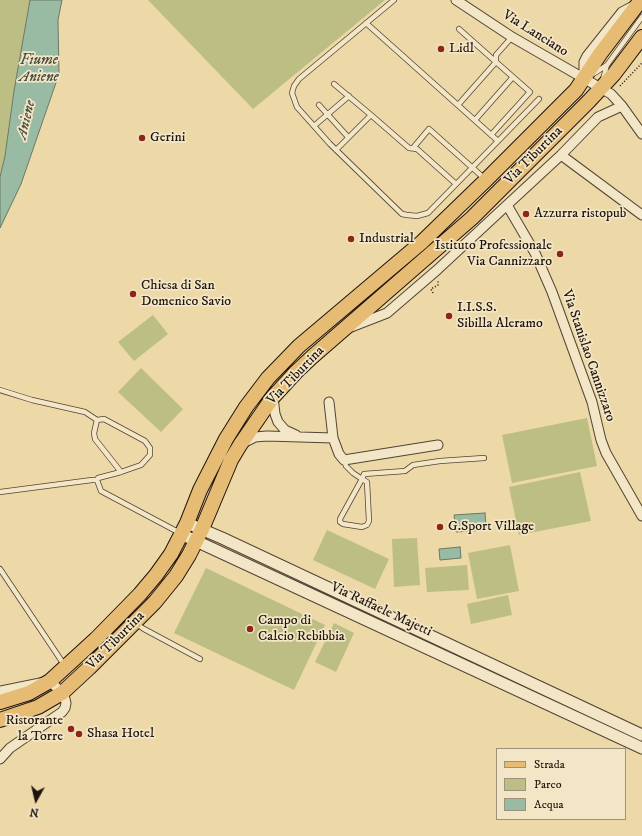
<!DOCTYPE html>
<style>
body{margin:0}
#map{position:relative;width:642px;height:836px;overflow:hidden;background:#edd8a7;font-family:"IM FELL DW Pica",serif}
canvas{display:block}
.legend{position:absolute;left:496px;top:748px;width:130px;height:72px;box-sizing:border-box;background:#f3e6c6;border:1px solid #9e927c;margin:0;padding:5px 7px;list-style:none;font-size:12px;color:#1f130e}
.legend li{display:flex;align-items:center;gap:8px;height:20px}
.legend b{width:20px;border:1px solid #9e927c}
.north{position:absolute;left:16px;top:780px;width:40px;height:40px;-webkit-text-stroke:3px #f3e6c6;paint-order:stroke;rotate:188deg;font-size:11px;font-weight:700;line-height:16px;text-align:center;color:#1f130e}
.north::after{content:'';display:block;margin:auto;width:14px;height:18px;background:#1f130e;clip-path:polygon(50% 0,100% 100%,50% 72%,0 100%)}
</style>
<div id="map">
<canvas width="642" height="836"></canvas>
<ul class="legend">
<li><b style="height:5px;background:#e6bc74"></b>Strada</li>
<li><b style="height:11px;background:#bcbe84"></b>Parco</li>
<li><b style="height:11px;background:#9abba3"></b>Acqua</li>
</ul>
<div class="north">N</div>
</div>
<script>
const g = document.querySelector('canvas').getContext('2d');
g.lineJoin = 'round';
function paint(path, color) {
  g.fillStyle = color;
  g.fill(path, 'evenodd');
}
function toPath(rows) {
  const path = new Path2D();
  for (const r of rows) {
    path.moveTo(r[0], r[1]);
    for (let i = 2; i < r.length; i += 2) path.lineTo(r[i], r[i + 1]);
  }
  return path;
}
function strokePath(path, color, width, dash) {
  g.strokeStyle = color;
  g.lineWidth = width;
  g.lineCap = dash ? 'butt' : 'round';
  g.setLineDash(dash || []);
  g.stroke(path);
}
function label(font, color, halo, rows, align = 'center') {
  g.font = font + ' "IM FELL DW Pica",serif';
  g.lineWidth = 3.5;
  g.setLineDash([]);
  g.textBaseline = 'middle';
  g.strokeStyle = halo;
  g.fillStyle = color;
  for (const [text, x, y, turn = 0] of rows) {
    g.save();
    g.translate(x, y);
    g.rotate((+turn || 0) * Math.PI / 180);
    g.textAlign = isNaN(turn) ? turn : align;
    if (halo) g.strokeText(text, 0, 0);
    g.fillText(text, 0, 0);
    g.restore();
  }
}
paint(toPath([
 [0,0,30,0,14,91,5,156,0,177],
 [148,0,385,0,253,109],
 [153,315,168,334,134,361,118,342],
 [141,368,183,409,161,432,118,392],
 [587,418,597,466,512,483,502,435],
 [580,472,591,521,519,535,509,487],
 [327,530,389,559,375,589,313,560],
 [417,538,420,585,394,587,392,539],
 [510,545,519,591,477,599,468,553],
 [467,565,469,590,427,592,425,568],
 [206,568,325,625,294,690,174,633],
 [508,595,512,615,471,624,467,604],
 [334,623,354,633,336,672,315,662]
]), '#bcbe84');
const water = toPath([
 [30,0,62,0,58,20,59,74,21,184,0,228,0,177,5,156,14,91,30,0],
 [485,513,486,530,456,532,454,515,485,513],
 [460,547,461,558,440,560,439,549,460,547]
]);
paint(water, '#9abba3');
strokePath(water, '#697867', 1);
const service = toPath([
 [394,0,299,79,294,86,292,93,297,107,330,144,402,214,407,215,417,216,428,213,539,99],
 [366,23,498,141],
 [459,29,496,62],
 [496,62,496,55,512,37],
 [593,74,607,65],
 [603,79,607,65,642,17],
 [334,84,371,115,336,150],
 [319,105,348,137],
 [458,105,496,62,530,92,491,135],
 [371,115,409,148,417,149,456,184],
 [475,120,513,77],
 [314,126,349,96],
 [413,148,429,129,485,179],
 [0,390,32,400,85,412,97,420],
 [344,460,346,466,353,473,362,479,367,482,369,521,367,525,362,527,343,524,340,522,340,519,362,479,364,474,405,471,413,465,440,461,484,458],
 [121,472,95,439,94,433,97,420,104,419,145,441,150,448,150,455,141,465,121,472,98,478,97,480,101,491,180,533],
 [0,492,92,480,97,480],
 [0,569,65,666],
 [135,623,144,629,200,659]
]);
const minor = toPath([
 [456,0,512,37,611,94,622,106,642,134],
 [584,77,584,62,587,56,622,12,635,5],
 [561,155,642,215],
 [507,205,535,253,552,292,592,402,601,440,606,453,642,516],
 [351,327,387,313,437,270,507,205,561,155,598,117,622,106],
 [273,397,275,414,278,422,285,430,296,435],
 [333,438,339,454,344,460,438,445],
 [243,443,255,437,267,436,333,438,329,402],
 [0,691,50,681,64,695,66,703,65,708,62,712,10,748,0,759]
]);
const tertiary = toPath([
 [187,523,222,538,642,735],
 [181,534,642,748]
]);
const primary = toPath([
 [0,702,29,693,50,681,96,639,140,594,156,575,171,554,187,523,200,490,226,439,246,407,268,378,299,346,422,242,486,180,576,90,600,54,641,0],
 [0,720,38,707,62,693,89,668,155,602,176,576,189,555,202,529,231,460,240,445,273,397,296,372,312,357,472,218,589,101,614,74,642,37]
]);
strokePath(service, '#524434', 6);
strokePath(minor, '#524434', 11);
strokePath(tertiary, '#524434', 13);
strokePath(primary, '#1f130e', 16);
strokePath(toPath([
 [620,86,642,63],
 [433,293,431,289,438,285,438,281]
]), '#1f130e', 1.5, [1, 2]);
strokePath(service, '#f3e6c6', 4.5);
strokePath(minor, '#f3e6c6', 9);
strokePath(tertiary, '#f3e6c6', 11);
strokePath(primary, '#e6bc74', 14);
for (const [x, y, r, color] of [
 [441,49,4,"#8f2418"],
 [142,138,4,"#8f2418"],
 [526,214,4,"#8f2418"],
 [351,239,4,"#8f2418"],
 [560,254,4,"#8f2418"],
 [133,294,4,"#8f2418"],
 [449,316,4,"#8f2418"],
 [440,527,4,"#8f2418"],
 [250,629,4,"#8f2418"],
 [71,729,4,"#8f2418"],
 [79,734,4,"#8f2418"]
]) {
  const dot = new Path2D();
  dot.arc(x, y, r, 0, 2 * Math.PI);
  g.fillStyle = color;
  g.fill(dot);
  strokePath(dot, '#f3e6c6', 1.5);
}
label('14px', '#1f130e', '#f3e6c6', [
 ["Via Lanciano",535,34,32],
 ["Via Tiburtina",534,156,-45],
 ["Via Stanislao Cannizzaro",588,356,71],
 ["Via Tiburtina",296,376,-46],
 ["Via Raffaele Majetti",381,610,25],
 ["Via Tiburtina",116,641,-45]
]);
label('14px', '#1f130e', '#f3e6c6', [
 ["Lidl",449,49],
 ["Gerini",150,138],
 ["Azzurra ristopub",534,214],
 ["Industrial",359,239],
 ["Istituto Professionale",552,246,"right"],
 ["Via Cannizzaro",552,262,"right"],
 ["Chiesa di San",141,286],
 ["Domenico Savio",141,302],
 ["I.I.S.S.",457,308],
 ["Sibilla Aleramo",457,324],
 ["G.Sport Village",448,527],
 ["Campo di",258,621],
 ["Calcio Rebibbia",258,637],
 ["Ristorante",63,721,"right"],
 ["la Torre",63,737,"right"],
 ["Shasa Hotel",87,734]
], 'left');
label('italic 15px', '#4a4e42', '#f3e6c6', [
 ["Fiume",39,61],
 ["Aniene",39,78],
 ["Aniene",27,120,-77]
]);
</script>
